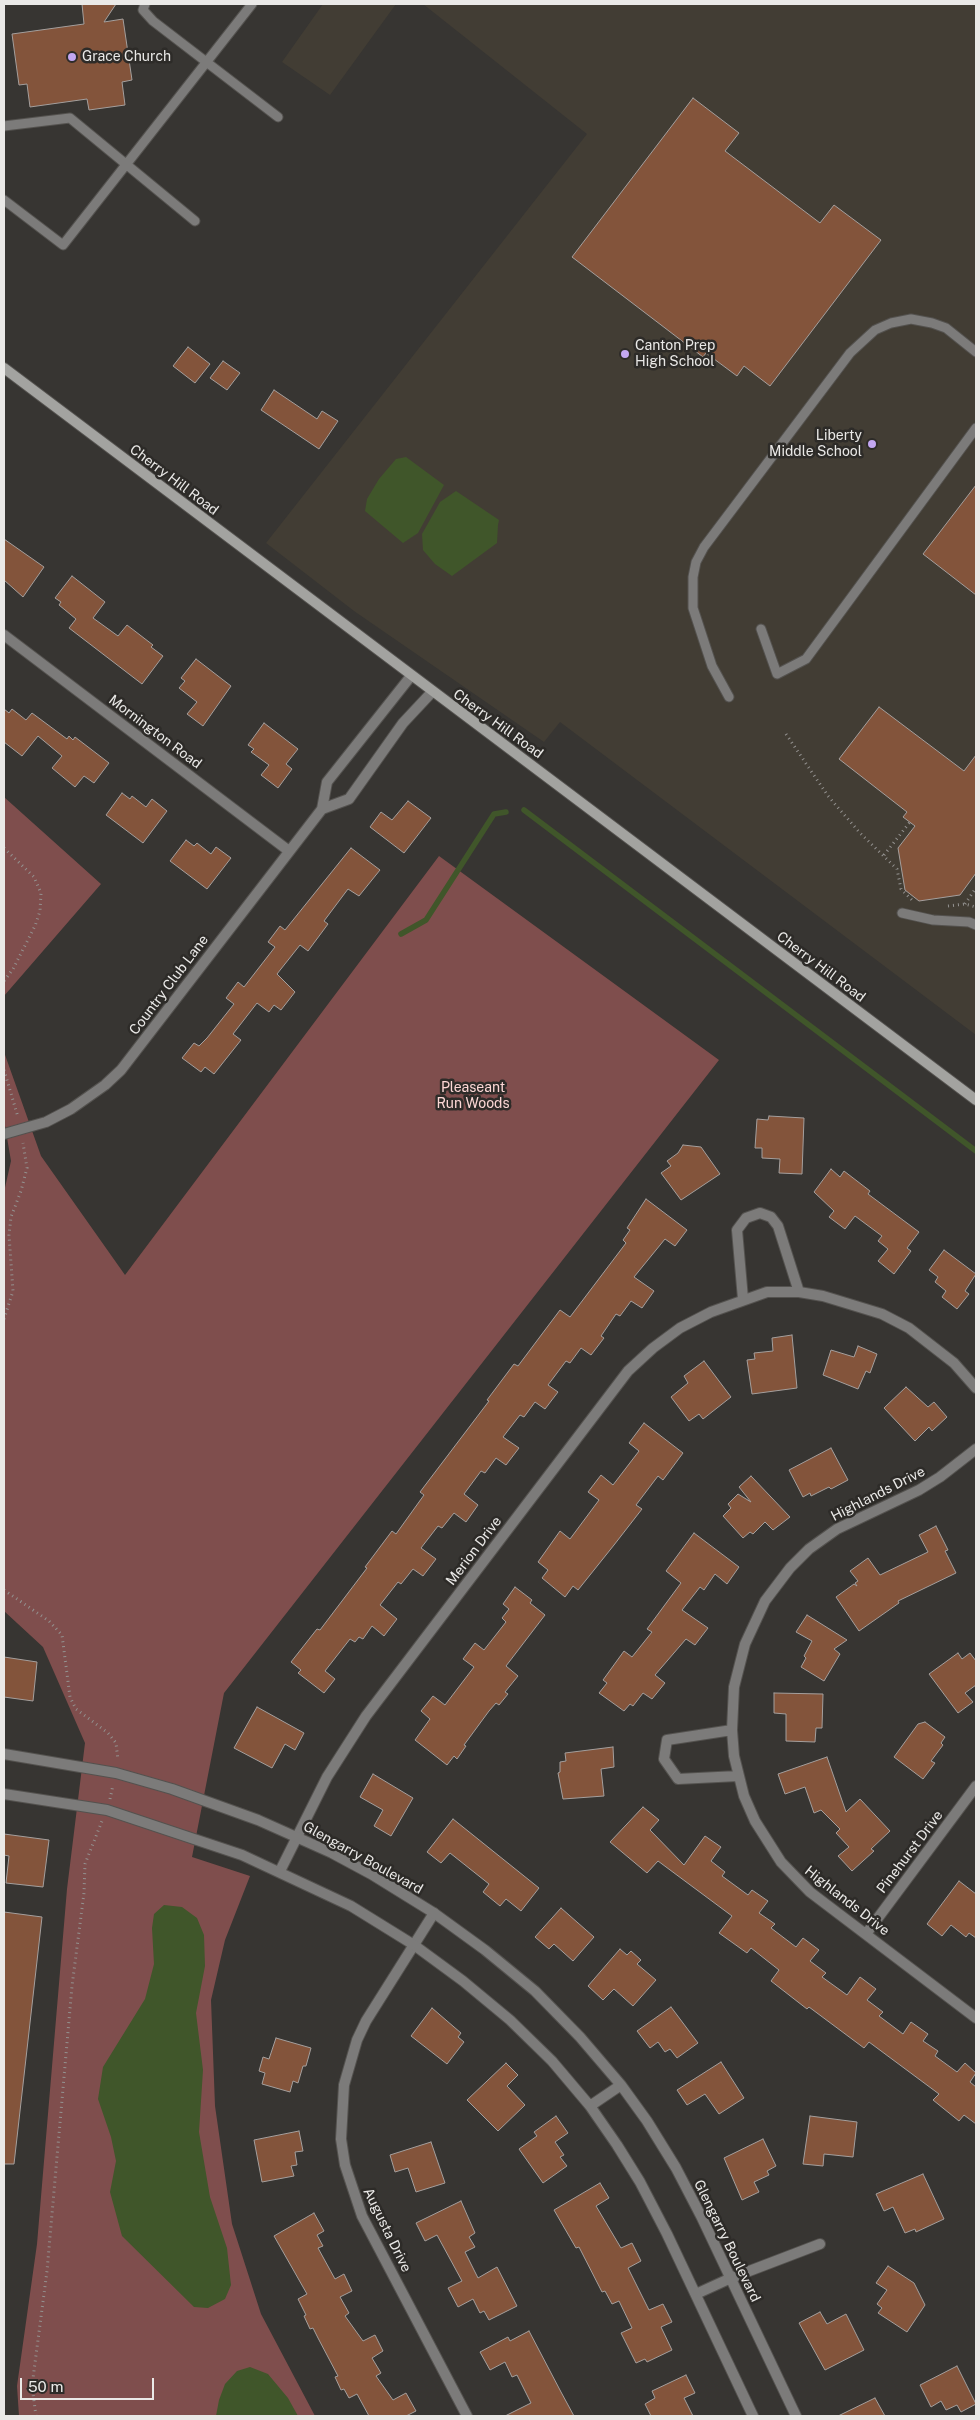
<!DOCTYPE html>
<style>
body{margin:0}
#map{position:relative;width:980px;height:2420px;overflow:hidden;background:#373532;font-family:"Public Sans",sans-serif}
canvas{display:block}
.frame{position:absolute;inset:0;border:5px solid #eae9e7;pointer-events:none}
.scale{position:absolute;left:20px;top:2378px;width:134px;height:22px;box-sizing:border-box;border:2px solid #eae9e7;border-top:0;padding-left:6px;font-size:15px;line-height:18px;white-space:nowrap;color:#eae9e7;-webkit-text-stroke:4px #2d2b28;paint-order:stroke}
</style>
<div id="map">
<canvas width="980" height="2420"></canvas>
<div class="frame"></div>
<div class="scale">50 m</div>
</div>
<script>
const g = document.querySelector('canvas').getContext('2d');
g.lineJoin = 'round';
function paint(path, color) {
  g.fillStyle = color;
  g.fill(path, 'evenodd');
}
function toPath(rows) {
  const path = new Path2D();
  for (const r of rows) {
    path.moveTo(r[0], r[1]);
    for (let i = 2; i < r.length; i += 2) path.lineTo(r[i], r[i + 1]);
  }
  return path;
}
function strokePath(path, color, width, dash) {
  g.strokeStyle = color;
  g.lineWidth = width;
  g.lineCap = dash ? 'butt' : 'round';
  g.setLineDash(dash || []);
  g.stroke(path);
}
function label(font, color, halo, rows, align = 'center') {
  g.font = font + ' "Public Sans",sans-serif';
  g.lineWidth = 5;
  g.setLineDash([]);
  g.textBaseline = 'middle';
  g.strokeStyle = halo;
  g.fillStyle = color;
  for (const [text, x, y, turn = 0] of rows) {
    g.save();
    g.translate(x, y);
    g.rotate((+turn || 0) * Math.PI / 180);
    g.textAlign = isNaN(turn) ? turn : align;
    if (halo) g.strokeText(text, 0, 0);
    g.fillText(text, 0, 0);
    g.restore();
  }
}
paint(toPath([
 [323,4,396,4,330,95,282,62],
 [423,4,976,4,976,1035,560,722,544,742,354,611,266,543,587,134]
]), '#423d34');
paint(toPath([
 [4,797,101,884,4,996],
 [439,856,719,1060,224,1693,192,1857,250,1876,225,1940,211,2000,215,2106,232,2224,261,2314,315,2416,19,2416,17,2386,37,2244,67,1889,85,1743,43,1647,4,1611,4,1192,11,1161,4,1120,4,1052,41,1156,125,1275]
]), '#7f4e4d');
paint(toPath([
 [406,457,444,485,418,533,403,543,365,511,367,499,379,479,396,459],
 [456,491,499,520,498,525,497,543,452,576,435,564,423,550,422,534,440,502],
 [164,1905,182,1907,197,1918,204,1935,205,1966,196,2013,203,2070,199,2132,210,2197,227,2248,231,2285,225,2299,208,2308,194,2307,122,2236,110,2192,116,2161,111,2137,98,2099,103,2067,145,1999,154,1964,152,1928,154,1914],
 [250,2367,268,2374,288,2398,298,2416,216,2416,219,2400,225,2384,237,2371]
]), '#40562a');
strokePath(toPath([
 [524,810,976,1151],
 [401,934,426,920,494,814,506,812]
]), '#40562a', 5.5);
const building = toPath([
 [82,4,116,4,104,22,123,19,132,80,122,82,125,105,89,110,87,99,30,107,27,84,19,85,12,34,84,24,82,4],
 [693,98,739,133,725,151,820,223,834,205,881,240,770,386,744,366,737,376,706,353,703,357,572,257,693,98],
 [188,347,210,364,195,383,173,366,188,347],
 [223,361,240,373,227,390,210,378,223,361],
 [274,390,317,419,322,411,338,421,319,449,261,410,274,390],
 [976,485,976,595,923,554,976,485],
 [4,539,44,567,23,597,4,580,4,539],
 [72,576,105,602,93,618,118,636,127,625,153,645,151,647,163,656,142,684,69,628,76,619,59,605,61,602,55,598,72,576],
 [196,659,231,686,203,726,187,714,197,702,179,688,185,681,181,678,196,659],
 [879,707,964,771,976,755,976,873,960,895,919,901,905,890,898,848,915,826,903,817,907,812,839,759,879,707],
 [4,709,9,713,12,709,26,720,32,713,67,739,69,736,73,740,75,737,109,763,94,783,84,776,75,787,52,768,62,756,38,736,22,756,4,742,4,709],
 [264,723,298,749,286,764,292,769,278,788,261,775,269,765,251,752,254,749,248,745,264,723],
 [122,793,130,799,132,796,146,807,152,799,167,811,143,843,106,815,122,793],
 [408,801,431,818,404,853,370,827,381,812,392,820,408,801],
 [186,840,194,846,197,843,211,854,216,847,231,858,207,889,170,861,186,840],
 [351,848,380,870,359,896,348,889,324,921,328,924,308,951,300,945,277,974,295,992,281,1010,274,1005,269,1012,257,1003,233,1034,241,1040,214,1074,205,1067,201,1072,182,1058,194,1043,199,1046,207,1038,234,1004,226,998,238,982,244,987,275,947,268,942,280,926,285,930,351,848],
 [769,1116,804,1118,802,1174,779,1173,780,1159,762,1158,762,1148,755,1148,757,1119,768,1120,769,1116],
 [683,1145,701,1147,720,1174,681,1200,661,1173,671,1166,667,1161,678,1153,683,1145],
 [831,1169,840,1177,844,1171,870,1191,868,1194,919,1232,907,1248,911,1251,894,1274,878,1261,888,1249,878,1241,882,1236,855,1216,845,1229,829,1217,834,1211,814,1192,831,1169],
 [646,1199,687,1230,675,1246,665,1239,634,1277,654,1291,642,1308,631,1301,620,1316,616,1314,601,1336,604,1338,591,1355,581,1348,570,1363,566,1361,548,1385,558,1392,545,1409,535,1402,524,1417,520,1415,503,1437,519,1448,506,1465,496,1458,485,1473,481,1471,464,1494,478,1505,466,1522,454,1513,442,1528,438,1526,421,1548,436,1559,423,1576,413,1569,401,1584,398,1582,380,1605,397,1619,384,1636,372,1626,363,1639,359,1637,355,1642,350,1639,325,1671,335,1679,324,1693,298,1673,301,1670,291,1662,317,1629,320,1630,367,1568,365,1567,392,1531,396,1534,424,1495,420,1492,489,1401,487,1400,514,1364,518,1366,560,1310,570,1317,626,1243,623,1240,630,1230,627,1228,646,1199],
 [944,1250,976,1274,965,1291,969,1294,957,1309,942,1297,946,1291,935,1282,938,1277,929,1270,944,1250],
 [792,1335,797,1388,752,1394,747,1360,755,1359,754,1353,773,1351,772,1338,792,1335],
 [858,1346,877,1354,870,1373,866,1371,858,1389,823,1375,831,1350,854,1357,858,1346],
 [704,1361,731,1397,703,1419,699,1414,689,1421,671,1397,688,1383,684,1376,704,1361],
 [906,1387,928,1407,934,1402,947,1417,932,1431,929,1427,915,1441,884,1408,906,1387],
 [644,1423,683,1453,663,1480,658,1476,636,1505,642,1509,614,1545,578,1590,573,1586,565,1597,542,1578,548,1570,538,1562,560,1531,570,1539,599,1500,588,1492,601,1475,613,1485,639,1451,629,1443,644,1423],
 [831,1448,848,1480,831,1489,829,1487,811,1496,810,1493,803,1497,789,1470,831,1448],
 [751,1476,790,1517,773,1530,765,1522,753,1534,750,1532,743,1538,723,1516,731,1508,728,1504,738,1494,751,1502,739,1487,751,1476],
 [936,1526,948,1550,945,1551,956,1573,898,1601,899,1603,859,1631,836,1597,854,1584,857,1586,855,1583,858,1581,850,1571,868,1558,880,1575,928,1552,919,1535,936,1526],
 [694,1533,739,1567,727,1584,715,1574,704,1590,700,1587,682,1610,708,1628,695,1645,686,1639,655,1675,665,1683,652,1699,643,1693,633,1706,630,1704,624,1711,599,1693,607,1683,603,1680,624,1651,632,1657,652,1632,647,1629,681,1583,666,1571,694,1533],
 [515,1587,532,1600,530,1603,545,1615,506,1666,518,1676,505,1692,508,1694,499,1705,496,1703,489,1711,464,1745,466,1746,457,1759,454,1756,447,1765,415,1740,430,1719,421,1711,433,1696,445,1705,474,1667,463,1659,475,1643,484,1650,506,1622,502,1618,509,1609,503,1604,515,1587],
 [807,1615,847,1640,834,1649,840,1654,824,1681,801,1667,806,1658,804,1656,812,1641,796,1632,807,1615],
 [958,1653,962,1659,970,1653,976,1661,976,1685,965,1693,973,1702,958,1713,929,1674,958,1653],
 [4,1657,37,1662,33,1701,4,1697,4,1657],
 [774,1693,823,1694,822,1728,816,1728,815,1742,786,1741,786,1714,774,1713,774,1693],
 [257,1707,304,1733,295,1750,285,1744,272,1768,234,1748,257,1707],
 [925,1722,945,1737,941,1743,943,1745,931,1761,935,1763,923,1779,894,1757,918,1724,925,1722],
 [613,1747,614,1767,601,1769,604,1796,563,1799,558,1773,560,1772,560,1762,566,1761,565,1753,613,1747],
 [827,1757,846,1812,860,1799,890,1831,871,1849,874,1851,852,1871,838,1856,849,1847,836,1833,840,1829,821,1810,814,1813,805,1787,785,1794,778,1774,827,1757],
 [373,1774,413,1798,391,1836,374,1826,383,1810,360,1797,373,1774],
 [643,1807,659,1820,650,1830,684,1865,705,1836,721,1847,711,1861,725,1872,722,1876,748,1895,752,1890,768,1901,759,1913,775,1924,771,1928,796,1947,803,1938,819,1950,810,1961,826,1973,822,1977,847,1995,860,1977,876,1989,867,2000,883,2012,879,2016,903,2034,911,2022,928,2034,923,2041,938,2051,935,2056,957,2072,965,2063,976,2073,970,2082,976,2087,976,2124,964,2115,959,2121,933,2100,939,2094,869,2042,864,2048,809,2007,807,2009,771,1981,779,1970,751,1948,747,1953,719,1933,732,1916,658,1861,647,1873,610,1842,643,1807],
 [453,1819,539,1888,521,1911,506,1899,500,1906,483,1892,489,1884,450,1853,441,1863,427,1852,453,1819],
 [4,1834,49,1840,43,1887,6,1883,9,1856,4,1855,4,1834],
 [959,1881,976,1894,976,1938,969,1933,966,1937,951,1925,942,1936,927,1924,959,1881],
 [561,1908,594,1937,573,1961,554,1944,549,1949,535,1937,561,1908],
 [4,1912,42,1917,14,2164,4,2164,4,1912],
 [620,1949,627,1955,631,1951,641,1960,637,1964,656,1980,633,2006,614,1989,603,2000,588,1986,620,1949],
 [671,2007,698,2043,677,2058,670,2049,665,2052,658,2042,650,2048,637,2031,671,2007],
 [432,2008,461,2033,458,2037,464,2042,447,2064,411,2036,432,2008],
 [276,2038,311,2048,306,2066,303,2066,298,2083,293,2081,290,2092,262,2084,265,2073,259,2071,263,2057,269,2059,276,2038],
 [721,2062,744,2098,719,2114,705,2094,687,2105,677,2090,721,2062],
 [506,2063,518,2075,507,2086,525,2105,498,2131,467,2100,506,2063],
 [556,2116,568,2133,555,2142,564,2155,560,2157,567,2166,543,2183,519,2149,537,2136,534,2132,556,2116],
 [810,2116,857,2122,853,2157,824,2154,823,2166,803,2164,810,2116],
 [299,2131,303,2151,295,2152,297,2165,291,2166,294,2176,262,2182,254,2140,299,2131],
 [763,2139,776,2166,767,2171,769,2175,754,2182,759,2192,742,2200,724,2158,763,2139],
 [431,2142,445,2183,416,2192,408,2168,395,2172,390,2155,431,2142],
 [923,2174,944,2219,916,2232,915,2229,905,2233,893,2207,884,2211,876,2194,923,2174],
 [600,2183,609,2198,596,2206,621,2248,632,2243,641,2261,628,2268,649,2310,663,2304,672,2322,661,2327,672,2350,647,2362,645,2359,636,2363,621,2333,632,2328,619,2301,612,2304,605,2291,602,2292,579,2247,576,2248,554,2210,600,2183],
 [461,2201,475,2233,469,2237,475,2247,465,2252,478,2278,497,2267,517,2306,489,2320,484,2311,480,2313,473,2299,458,2307,448,2288,462,2281,437,2235,425,2241,416,2223,461,2201],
 [314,2213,324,2231,317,2235,323,2246,318,2248,335,2279,344,2274,352,2291,340,2297,349,2313,345,2316,363,2341,375,2335,383,2351,372,2358,381,2373,376,2376,393,2400,406,2393,416,2411,406,2416,369,2416,357,2394,349,2398,344,2389,341,2390,335,2377,338,2376,318,2338,313,2328,310,2329,304,2316,306,2315,298,2299,307,2294,274,2236,314,2213],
 [888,2266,914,2283,925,2305,907,2332,878,2313,882,2308,877,2304,887,2290,876,2283,888,2266],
 [820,2312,827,2324,846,2314,864,2350,825,2370,799,2323,820,2312],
 [529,2331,561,2392,574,2416,505,2416,531,2403,517,2375,512,2377,505,2362,490,2370,480,2352,508,2337,510,2341,529,2331],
 [957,2366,976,2404,961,2412,957,2405,946,2410,941,2401,931,2407,920,2385,957,2366],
 [686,2375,695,2393,684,2398,693,2416,651,2416,645,2404,655,2398,652,2391,686,2375],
 [875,2398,885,2416,838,2416,875,2398]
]);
paint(building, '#83543b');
strokePath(building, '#a49f9d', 1);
const service = toPath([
 [145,4,143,10,153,21,278,117],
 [4,126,70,118,195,221],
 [4,200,63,245,252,4],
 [761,629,777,674,806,659,976,428],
 [729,697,712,666,693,608,693,577,696,562,704,547,850,353,875,330,891,323,911,319,932,323,946,328,976,352],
 [902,913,933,920,969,922,976,925]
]);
const minor = toPath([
 [4,635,289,851],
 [322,809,349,799,403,723,432,692],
 [4,1134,46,1122,71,1109,105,1085,121,1070,322,809,327,782,411,676],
 [743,1299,737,1230,746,1218,760,1213,771,1217,778,1226,799,1292],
 [976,1449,940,1477,919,1490,837,1529,809,1549,790,1568,765,1601,745,1644,734,1687,732,1730,734,1756,744,1796,755,1821,781,1862,810,1892,976,2018],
 [732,1730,667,1740,664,1759,678,1779,738,1776],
 [280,1871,327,1777,366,1716,628,1371,653,1348,680,1328,711,1312,767,1292,799,1292,823,1296,882,1314,909,1328,954,1363,976,1388],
 [434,1913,366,2021,357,2040,344,2085,341,2139,345,2165,362,2216,467,2416],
 [866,1934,976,1786],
 [696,2294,731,2278,820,2244]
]);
const tertiary = toPath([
 [4,1754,116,1773,172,1789,258,1820,332,1853,371,1874,434,1913,485,1950,535,1991,580,2037,621,2085,647,2121,676,2168,702,2218,796,2416],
 [4,1794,107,1810,242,1855,351,1906,414,1945,463,1981,510,2020,552,2061,590,2106,617,2145,640,2182,667,2234,753,2416],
 [590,2106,621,2085]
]);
const secondary = toPath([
 [4,368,976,1100]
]);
strokePath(service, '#54524f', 11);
strokePath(minor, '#54524f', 12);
strokePath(tertiary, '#54524f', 12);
strokePath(secondary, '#54524f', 12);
strokePath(toPath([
 [786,734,828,796,860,833,897,869,901,889,912,900,910,902],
 [4,848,34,877,41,893,40,911,35,926,13,969,4,981],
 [884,855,910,822],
 [965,904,976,888],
 [948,906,965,904,976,907],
 [4,1070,18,1117],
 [4,1319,13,1291,9,1235,11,1217,21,1191,27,1168,23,1143],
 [4,1590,49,1621,62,1635,70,1697,76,1709,108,1733,116,1743,118,1760],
 [110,1799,113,1785],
 [36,2416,32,2386,47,2271,72,1986,84,1893,85,1864,102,1821]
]), '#949290', 3, [1, 4]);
strokePath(service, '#7c7b7a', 9);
strokePath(minor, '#7c7b7a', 10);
strokePath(tertiary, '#7c7b7a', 10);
strokePath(secondary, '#a3a3a0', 10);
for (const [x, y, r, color] of [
 [72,57,5,"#c3a7f2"],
 [625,354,5,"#c3a7f2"],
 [872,444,5,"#c3a7f2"]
]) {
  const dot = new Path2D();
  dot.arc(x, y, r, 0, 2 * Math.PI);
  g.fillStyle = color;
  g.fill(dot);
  strokePath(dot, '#2d2b28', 2);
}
label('14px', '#eae9e7', '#2d2b28', [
 ["Grace Church",82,57],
 ["Canton Prep",635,346],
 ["High School",635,362],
 ["Liberty",862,436,"right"],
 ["Middle School",862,452,"right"]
], 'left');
label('14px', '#eae9e7', '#2d2b28', [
 ["Cherry Hill Road",174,480,37],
 ["Cherry Hill Road",498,724,36],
 ["Mornington Road",155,732,37],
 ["Cherry Hill Road",821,967,37],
 ["Country Club Lane",169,985,-53],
 ["Highlands Drive",878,1494,-27],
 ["Merion Drive",474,1551,-53],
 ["Pinehurst Drive",910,1852,-53],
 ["Glengarry Boulevard",363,1858,29],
 ["Highlands Drive",847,1901,38],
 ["Augusta Drive",387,2230,64],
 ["Glengarry Boulevard",727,2241,64]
]);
label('14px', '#fcd7d5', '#2d2b28', [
 ["Pleaseant",473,1088],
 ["Run Woods",473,1104]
]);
</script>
